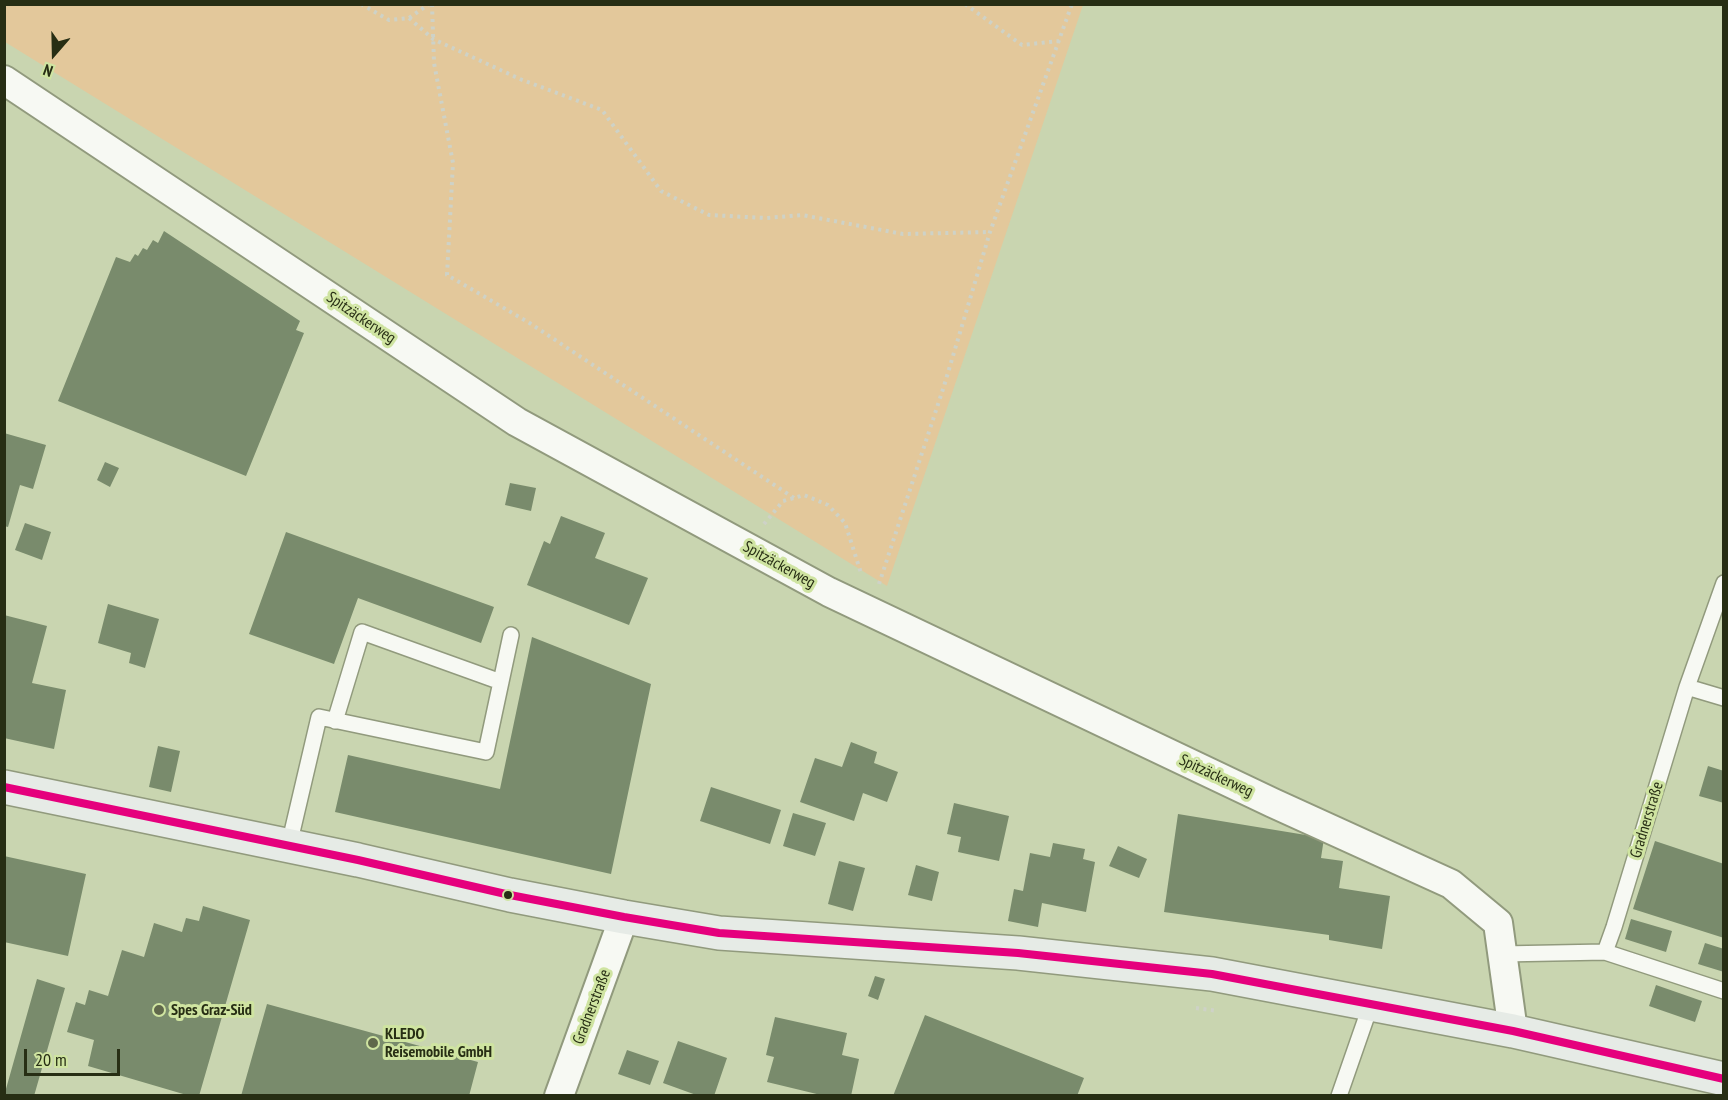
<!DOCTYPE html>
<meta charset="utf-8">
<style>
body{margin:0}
#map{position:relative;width:1728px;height:1100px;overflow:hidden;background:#c9d5b0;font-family:"PT Sans Narrow",sans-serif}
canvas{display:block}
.frame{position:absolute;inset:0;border:6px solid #272e14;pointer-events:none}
.north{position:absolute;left:24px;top:24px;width:60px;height:60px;-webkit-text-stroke:4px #cfe4a1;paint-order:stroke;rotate:200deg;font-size:16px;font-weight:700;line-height:24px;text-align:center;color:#272e14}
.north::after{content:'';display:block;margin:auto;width:21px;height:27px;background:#272e14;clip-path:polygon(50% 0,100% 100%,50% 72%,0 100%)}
.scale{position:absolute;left:24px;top:1049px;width:96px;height:27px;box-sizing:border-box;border:3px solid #272e14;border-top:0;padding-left:8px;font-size:18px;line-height:21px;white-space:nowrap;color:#272e14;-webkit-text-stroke:4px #cfe4a1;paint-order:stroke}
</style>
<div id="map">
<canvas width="1728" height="1100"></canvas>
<div class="frame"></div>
<div class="north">N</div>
<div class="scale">20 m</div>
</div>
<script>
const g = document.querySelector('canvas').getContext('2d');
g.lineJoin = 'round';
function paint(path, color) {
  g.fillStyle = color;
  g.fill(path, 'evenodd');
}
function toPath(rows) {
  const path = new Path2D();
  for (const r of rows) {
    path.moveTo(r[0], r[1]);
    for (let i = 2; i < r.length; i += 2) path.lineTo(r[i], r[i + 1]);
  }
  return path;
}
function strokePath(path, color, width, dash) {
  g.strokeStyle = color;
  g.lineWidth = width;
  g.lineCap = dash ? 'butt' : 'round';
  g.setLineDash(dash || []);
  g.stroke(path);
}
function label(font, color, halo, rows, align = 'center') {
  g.font = font + ' "PT Sans Narrow",sans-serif';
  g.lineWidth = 6;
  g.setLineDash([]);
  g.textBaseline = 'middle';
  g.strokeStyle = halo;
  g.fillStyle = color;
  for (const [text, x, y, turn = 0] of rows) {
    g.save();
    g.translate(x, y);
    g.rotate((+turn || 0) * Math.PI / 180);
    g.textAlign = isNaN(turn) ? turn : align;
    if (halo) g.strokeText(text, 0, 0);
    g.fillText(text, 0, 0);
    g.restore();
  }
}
paint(toPath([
 [4,5,5,4,1083,5,887,586,5,42]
]), '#e3c89b');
paint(toPath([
 [164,231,300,321,296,330,304,333,246,476,58,401,116,257,130,262,135,254,138,256,143,248,147,250,153,240,158,243],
 [4,433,46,445,33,489,20,485,8,527,4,526],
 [105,462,119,468,110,487,97,480],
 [510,483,536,488,531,511,505,505],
 [561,516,605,533,595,558,648,578,629,625,527,585,544,541,550,544],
 [25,523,51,532,42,560,15,550],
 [286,532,494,607,481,643,358,598,334,664,249,634],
 [108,604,159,619,145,668,129,663,131,653,98,643],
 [4,615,47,626,32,683,66,690,54,749,4,738],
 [532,637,651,684,611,874,335,812,348,755,500,789],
 [851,742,877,752,874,763,898,772,887,802,863,793,854,821,800,802,815,758,842,767],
 [158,746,180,751,171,792,149,787],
 [1708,766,1724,771,1724,803,1699,796],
 [711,787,781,810,770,844,700,821],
 [954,803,1009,816,999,861,958,852,961,837,947,834],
 [793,813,826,823,815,856,783,846],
 [1178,814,1324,838,1321,858,1343,861,1339,888,1390,896,1382,949,1329,940,1329,935,1164,912],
 [1655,841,1724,864,1724,938,1633,909],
 [1053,843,1085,849,1083,859,1095,862,1086,912,1042,903,1038,927,1008,921,1014,889,1023,891,1030,853,1050,857],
 [1118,846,1147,859,1139,878,1109,866],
 [4,856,86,874,68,956,4,942],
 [839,861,865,868,853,911,828,904],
 [916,865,939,872,932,901,908,895],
 [203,906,250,920,199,1096,190,1096,88,1066,94,1040,67,1032,76,1002,85,1005,89,990,108,996,122,950,144,957,154,923,182,932,186,918,199,921],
 [1631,919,1672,931,1666,952,1625,939],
 [1705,943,1724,949,1724,972,1698,964],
 [875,976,885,979,878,1000,868,996],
 [37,979,65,988,34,1096,4,1096],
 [1656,985,1702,1001,1695,1022,1649,1006],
 [267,1004,478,1062,469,1096,241,1096],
 [925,1015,1084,1078,1077,1096,893,1096],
 [775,1017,847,1033,842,1055,859,1059,851,1096,825,1096,767,1082,774,1057,766,1055],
 [678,1041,727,1058,714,1096,699,1096,663,1083],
 [627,1050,659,1061,650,1085,618,1074]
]), '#798b6c');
const service = toPath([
 [1687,687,1724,698],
 [335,721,362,632,501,682],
 [289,845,319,717,486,752,511,635],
 [1605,952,1724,991],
 [1502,954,1605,952,1614,927,1687,687,1724,583],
 [1339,1096,1371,1004]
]);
const minor = toPath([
 [4,80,517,422,829,592,1273,803,1451,884,1498,923,1513,1031],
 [559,1096,624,917]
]);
const secondary = toPath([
 [4,787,358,860,510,895,624,917,719,933,1018,953,1212,974,1513,1031,1724,1079]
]);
strokePath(service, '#919a7d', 18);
strokePath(minor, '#919a7d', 32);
strokePath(secondary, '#919a7d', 36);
strokePath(toPath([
 [361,4,389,20,409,18,429,4],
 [432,4,434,63,453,163,447,275,528,322,794,498],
 [965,4,1022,45,1059,41],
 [409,18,433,39,520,79,602,110,661,191,709,215,766,218,802,215,903,234,990,232],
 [764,524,783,501,794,498,804,495,828,505,845,523,861,573],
 [879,584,944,386,990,232,1072,4],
 [1196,1008,1218,1011]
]), '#ced2c7', 4, [3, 4.5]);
strokePath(service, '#f7f9f3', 15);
strokePath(minor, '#f7f9f3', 28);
strokePath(secondary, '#e6ebe6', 33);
strokePath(toPath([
 [4,787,358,860,510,895,624,917,719,933,1018,953,1212,974,1513,1031,1724,1079]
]), '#e5007d', 8);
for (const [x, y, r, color] of [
 [508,895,5,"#272e14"],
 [159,1010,6,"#60684b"],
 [373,1043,6,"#60684b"]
]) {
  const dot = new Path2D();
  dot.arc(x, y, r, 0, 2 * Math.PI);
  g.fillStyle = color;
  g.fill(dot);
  strokePath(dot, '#cfe4a1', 2);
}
label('16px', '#272e14', '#cfe4a1', [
 ["Spitzäckerweg",361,318,34],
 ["Spitzäckerweg",779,565,29],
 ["Spitzäckerweg",1216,776,25],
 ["Gradnerstraße",1647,820,-73],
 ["Gradnerstraße",592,1007,-69]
]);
label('bold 16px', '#272e14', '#cfe4a1', [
 ["Spes Graz-Süd",171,1010],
 ["KLEDO",385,1034],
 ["Reisemobile GmbH",385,1052]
], 'left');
</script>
